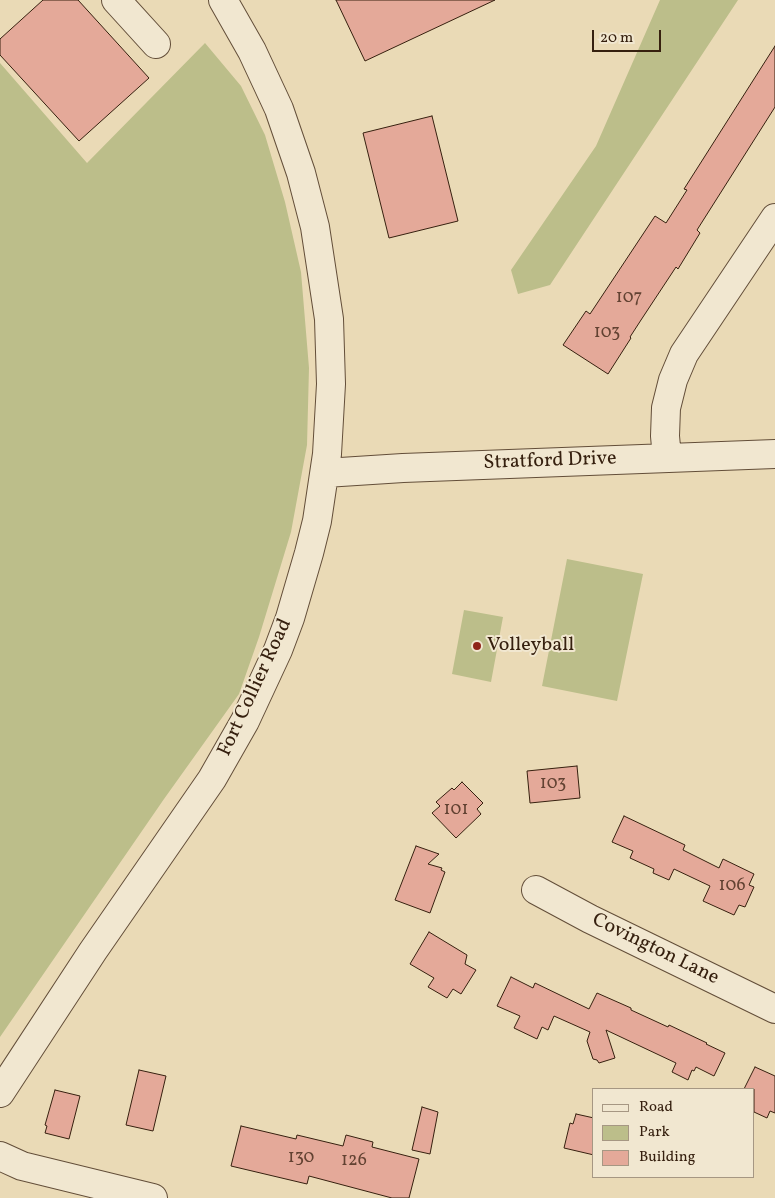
<!DOCTYPE html>
<style>
body{margin:0}
#map{position:relative;width:775px;height:1198px;overflow:hidden;background:#eadab6;font-family:Vollkorn,serif}
canvas{display:block}
.legend{position:absolute;left:592px;top:1088px;width:162px;height:90px;box-sizing:border-box;background:#f1e7d0;border:1px solid #a69783;margin:0;padding:6px 9px;list-style:none;font-size:15px;color:#36200f}
.legend li{display:flex;align-items:center;gap:10px;height:25px}
.legend b{width:25px;border:1px solid #a69783}
.scale{position:absolute;left:592px;top:30px;width:69px;height:22px;box-sizing:border-box;border:2px solid #36200f;border-top:0;padding-left:6px;font-size:15px;line-height:18px;white-space:nowrap;color:#36200f;-webkit-text-stroke:4px #f1e7d0;paint-order:stroke}
</style>
<div id="map">
<canvas width="775" height="1198"></canvas>
<ul class="legend">
<li><b style="height:6px;background:#f1e7d0"></b>Road</li>
<li><b style="height:14px;background:#bcbe8a"></b>Park</li>
<li><b style="height:14px;background:#e4a999"></b>Building</li>
</ul>
<div class="scale">20 m</div>
</div>
<script>
const g = document.querySelector('canvas').getContext('2d');
g.lineJoin = 'round';
function paint(path, color) {
  g.fillStyle = color;
  g.fill(path, 'evenodd');
}
function toPath(rows) {
  const path = new Path2D();
  for (const r of rows) {
    path.moveTo(r[0], r[1]);
    for (let i = 2; i < r.length; i += 2) path.lineTo(r[i], r[i + 1]);
  }
  return path;
}
function strokePath(path, color, width, dash) {
  g.strokeStyle = color;
  g.lineWidth = width;
  g.lineCap = dash ? 'butt' : 'round';
  g.setLineDash(dash || []);
  g.stroke(path);
}
function label(font, color, halo, rows, align = 'center') {
  g.font = font + ' Vollkorn,serif';
  g.lineWidth = 4;
  g.setLineDash([]);
  g.textBaseline = 'middle';
  g.strokeStyle = halo;
  g.fillStyle = color;
  for (const [text, x, y, turn = 0] of rows) {
    g.save();
    g.translate(x, y);
    g.rotate((+turn || 0) * Math.PI / 180);
    g.textAlign = isNaN(turn) ? turn : align;
    if (halo) g.strokeText(text, 0, 0);
    g.fillText(text, 0, 0);
    g.restore();
  }
}
paint(toPath([
 [660,0,738,0,550,285,518,294,511,270,596,146],
 [205,43,241,86,265,135,285,202,301,272,309,368,307,445,291,532,259,637,239,694,164,799,0,1037,0,63,87,163],
 [567,559,643,574,617,701,542,686],
 [464,610,503,617,491,682,452,674]
]), '#bcbe8a');
const building = toPath([
 [43,0,78,0,149,78,79,141,0,55,0,39,43,0],
 [336,0,495,0,365,61,336,0],
 [775,46,775,107,697,230,700,233,678,269,676,267,641,320,630,337,631,338,608,374,563,345,586,311,590,314,655,216,666,223,687,190,684,189,775,46],
 [432,116,458,221,389,238,363,133,432,116],
 [577,766,580,798,530,803,527,771,577,766],
 [462,782,483,803,477,809,481,814,456,838,432,813,440,806,436,802,452,788,454,790,462,782],
 [624,816,685,845,683,850,719,868,723,859,754,874,749,885,754,887,745,907,739,905,734,915,703,901,710,886,674,869,669,880,653,873,654,869,630,858,633,851,612,842,624,816],
 [416,846,439,854,428,864,442,868,441,870,445,872,430,913,395,900,416,846],
 [429,932,467,955,465,964,476,970,461,994,453,989,447,998,428,987,434,978,410,964,429,932],
 [511,977,533,988,535,983,589,1009,597,993,631,1008,631,1010,668,1027,669,1025,707,1043,706,1044,725,1053,714,1076,696,1067,694,1071,692,1070,688,1080,672,1072,676,1063,606,1030,615,1058,599,1063,597,1060,593,1059,587,1041,590,1032,554,1016,548,1030,542,1027,537,1039,514,1028,520,1016,497,1006,511,977],
 [755,1067,775,1076,775,1113,770,1111,767,1118,754,1112,754,1089,744,1089,755,1067],
 [139,1070,166,1076,153,1131,126,1125,139,1070],
 [55,1090,80,1096,69,1139,45,1133,47,1126,45,1125,55,1090],
 [422,1107,438,1112,430,1154,412,1150,422,1107],
 [576,1114,594,1118,594,1155,564,1148,570,1123,573,1124,576,1114],
 [241,1126,296,1139,297,1135,343,1146,346,1135,373,1142,372,1147,419,1159,409,1198,392,1198,309,1176,307,1184,231,1166,241,1126]
]);
paint(building, '#e4a999');
strokePath(building, '#36200f', 1);
const minor = toPath([
 [116,0,156,44],
 [667,458,665,436,666,408,673,380,684,354,775,218],
 [325,473,403,468,775,454],
 [536,890,590,919,775,1009],
 [0,1093,93,951,212,779,245,721,278,650,290,618,309,553,317,521,327,454,331,384,329,319,315,227,301,173,279,109,252,51,223,0],
 [0,1156,22,1166,153,1198]
]);
strokePath(minor, '#634e39', 30);
strokePath(minor, '#f1e7d0', 28);
for (const [x, y, r, color] of [
 [477,646,5,"#8f2418"]
]) {
  const dot = new Path2D();
  dot.arc(x, y, r, 0, 2 * Math.PI);
  g.fillStyle = color;
  g.fill(dot);
  strokePath(dot, '#f1e7d0', 2);
}
label('18px', '#624232', null, [
 ["107",629,299],
 ["103",607,334],
 ["103",553,785],
 ["101",456,811],
 ["106",732,887],
 ["130",301,1159],
 ["126",354,1162]
]);
label('20px', '#36200f', '#f1e7d0', [
 ["Stratford Drive",550,462,-2],
 ["Fort Collier Road",256,688,-65],
 ["Covington Lane",655,950,26]
]);
label('20px', '#36200f', '#f1e7d0', [
 ["Volleyball",487,646]
], 'left');
</script>
